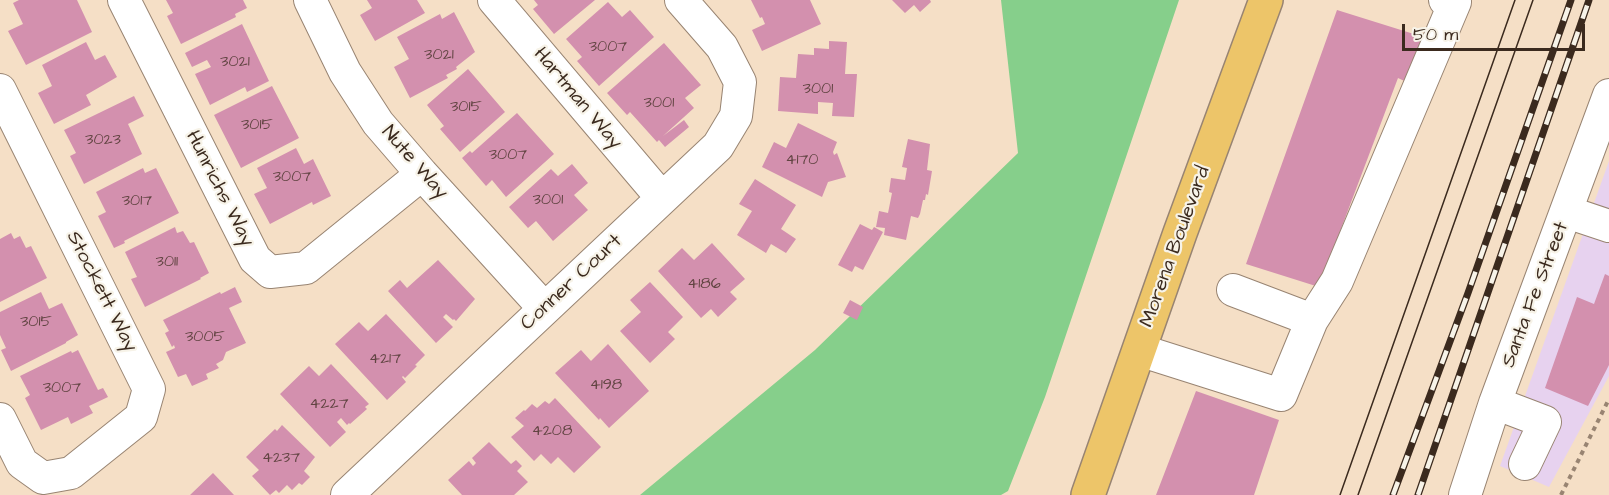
<!DOCTYPE html>
<style>
body{margin:0}
#map{position:relative;width:1609px;height:495px;overflow:hidden;background:#f5dfc6;font-family:"Architects Daughter",sans-serif}
canvas{display:block}
.scale{position:absolute;left:1402px;top:24px;width:183px;height:27px;box-sizing:border-box;border:3px solid #3b2a1e;border-top:0;padding-left:8px;font-size:18px;line-height:21px;white-space:nowrap;color:#3b2a1e;-webkit-text-stroke:4px #f7f3e8;paint-order:stroke}
</style>
<div id="map">
<canvas width="1609" height="495"></canvas>
<div class="scale">50 m</div>
</div>
<script>
const g = document.querySelector('canvas').getContext('2d');
g.lineJoin = 'round';
function paint(path, color) {
  g.fillStyle = color;
  g.fill(path, 'evenodd');
}
function toPath(rows) {
  const path = new Path2D();
  for (const r of rows) {
    path.moveTo(r[0], r[1]);
    for (let i = 2; i < r.length; i += 2) path.lineTo(r[i], r[i + 1]);
  }
  return path;
}
function strokePath(path, color, width, dash) {
  g.strokeStyle = color;
  g.lineWidth = width;
  g.lineCap = dash ? 'butt' : 'round';
  g.setLineDash(dash || []);
  g.stroke(path);
}
function label(font, color, halo, rows, align = 'center') {
  g.font = font + ' "Architects Daughter",sans-serif';
  g.lineWidth = 4.5;
  g.setLineDash([]);
  g.textBaseline = 'middle';
  g.strokeStyle = halo;
  g.fillStyle = color;
  for (const [text, x, y, turn = 0] of rows) {
    g.save();
    g.translate(x, y);
    g.rotate((+turn || 0) * Math.PI / 180);
    g.textAlign = isNaN(turn) ? turn : align;
    if (halo) g.strokeText(text, 0, 0);
    g.fillText(text, 0, 0);
    g.restore();
  }
}
paint(toPath([
 [1609,161,1609,376,1549,487,1500,466]
]), '#e7d2ef');
paint(toPath([
 [1001,0,1179,0,1045,397,1008,491,1001,495,640,495,815,350,1018,153]
]), '#86cf8b');
paint(toPath([
 [19,0,77,0,92,32,26,65,8,31,23,24,13,3],
 [166,0,243,0,247,8,235,14,236,17,181,44,167,16,173,13],
 [367,0,417,0,425,13,375,41,360,15,372,8],
 [534,0,595,0,554,34,533,9,538,5],
 [751,0,810,0,821,24,762,51,752,30,765,24,762,17,760,18],
 [892,0,930,0,931,2,920,12,914,5,905,13],
 [608,2,622,17,630,10,654,37,599,86,577,61,582,57,566,39],
 [1337,10,1433,40,1415,86,1398,78,1319,287,1246,264],
 [454,12,475,52,456,67,457,69,446,75,448,78,410,98,394,67,409,59,397,37,440,14,442,19],
 [242,24,269,81,247,92,245,87,210,105,195,74,211,67,207,60,192,67,185,53],
 [829,41,847,42,845,74,857,74,854,117,832,116,833,103,818,102,818,114,778,111,780,77,796,78,798,54,814,55,814,48,829,49],
 [86,42,95,60,105,55,117,77,86,95,91,105,54,124,38,93,52,86,42,65],
 [664,43,701,85,685,98,694,108,663,136,684,120,689,127,665,147,659,140,657,142,630,112,627,115,607,93],
 [468,69,505,112,460,152,440,129,444,126,427,105],
 [272,86,299,138,241,168,214,115],
 [134,96,144,116,128,124,142,154,84,184,70,156,76,153,64,130],
 [517,113,554,154,506,197,492,180,486,186,462,158,470,151,472,153],
 [798,123,837,142,833,152,834,155,837,153,846,177,828,182,822,197,762,167,774,142,786,148],
 [908,139,930,144,927,170,932,171,928,195,926,194,925,200,923,200,920,214,918,218,911,216,906,240,884,235,885,228,876,227,879,211,888,213,892,193,889,192,891,178,905,180,907,168,902,167],
 [296,148,304,164,313,159,331,196,313,205,312,202,270,224,254,194,267,188,257,168],
 [572,164,588,183,574,195,588,210,553,241,536,221,528,228,509,207,551,169,558,176],
 [143,168,145,173,156,168,179,213,124,241,125,243,114,248,98,216,106,212,96,192],
 [755,179,796,205,781,229,796,239,786,253,771,244,766,253,737,235,752,211,739,204],
 [860,224,872,230,874,227,883,232,863,270,855,266,852,272,838,265],
 [175,227,177,233,183,231,190,243,194,242,209,273,200,278,201,279,145,307,131,279,137,277,125,252],
 [11,233,14,239,20,236,26,248,31,246,47,278,0,302,0,239],
 [712,243,745,279,730,292,737,299,718,317,711,309,701,318,658,271,682,248,694,260],
 [438,260,475,299,456,321,454,319,453,320,446,314,443,317,453,327,436,343,388,291,400,280,407,288],
 [1605,274,1609,276,1609,365,1588,406,1545,388,1577,297,1594,304],
 [650,282,683,317,668,332,675,339,650,363,620,331,641,312,630,300],
 [235,287,242,302,229,308,246,343,226,352,223,360,216,364,219,368,206,374,208,379,192,386,186,374,178,377,166,352,175,348,174,345,172,347,165,333,169,331,163,320,220,292,221,294],
 [41,292,49,309,62,303,78,335,66,342,66,343,11,371,1,350,6,348,0,335,0,312],
 [850,300,863,307,857,320,843,313],
 [386,314,425,355,415,365,417,366,405,378,403,376,402,377,406,382,387,400,335,344,359,322,368,331],
 [608,344,649,391,609,428,600,418,599,420,555,373,581,350,591,361],
 [78,350,98,390,103,388,108,397,89,406,93,413,71,424,68,417,41,430,25,398,30,395,20,376,71,351,72,353],
 [331,364,369,404,365,407,367,409,350,424,349,423,347,425,341,418,337,422,346,432,330,447,280,394,309,366,319,376],
 [1196,391,1279,420,1254,495,1156,495],
 [555,398,601,447,574,473,558,457,551,464,541,454,534,461,511,437,524,426,515,418,524,410,525,411,532,404,537,408,545,401,549,404],
 [282,425,315,457,304,471,310,477,302,485,299,483,292,490,287,485,279,493,276,490,270,495,252,476,259,470,246,457,275,429,277,431],
 [489,442,511,464,516,460,522,466,517,471,528,482,514,495,462,495,448,480,469,461,473,466,476,463,472,458],
 [213,473,234,495,190,495]
]), '#d390ae');
const minor = toPath([
 [124,0,255,259,270,272,306,268,422,174],
 [310,0,345,72,378,123,422,174,544,308],
 [494,0,662,198],
 [0,90,149,389,141,417,71,473,43,478,22,463,0,419],
 [1567,212,1609,226],
 [1312,320,1337,281,1455,2,1445,0],
 [1139,350,1281,395,1312,320,1233,290],
 [1495,403,1545,422,1525,464],
 [347,495,718,146,736,116,740,82,722,47,681,0],
 [1465,495,1495,403,1609,95]
]);
const major = toPath([
 [1088,495,1180,233,1266,0]
]);
strokePath(minor, '#988472', 34);
strokePath(major, '#988472', 36);
strokePath(toPath([
 [1561,495,1609,399]
]), '#988472', 4, [4.5, 4.5]);
strokePath(minor, '#fff', 32);
strokePath(major, '#edc569', 33);
strokePath(toPath([
 [1340,495,1515,0],
 [1358,495,1533,0]
]), '#3b2a1e', 1.5);
const rail = toPath([
 [1393,495,1468,293,1571,0],
 [1418,495,1589,0]
]);
strokePath(rail, '#3b2a1e', 7);
strokePath(rail, '#f7f3e8', 4.5, [14]);
label('16px', '#614442', null, [
 ["3007",608,48],
 ["3021",439,56],
 ["3021",235,63],
 ["3001",818,90],
 ["3001",659,104],
 ["3015",466,108],
 ["3015",257,126],
 ["3023",103,141],
 ["3007",508,156],
 ["4170",802,161],
 ["3007",292,178],
 ["3001",548,201],
 ["3017",137,202],
 ["3011",167,263],
 ["4186",704,285],
 ["3015",36,323],
 ["3005",205,338],
 ["4217",385,360],
 ["4198",606,386],
 ["3007",62,389],
 ["4227",329,405],
 ["4208",552,432],
 ["4237",281,459]
]);
label('20px', '#3b2a1e', '#f7f3e8', [
 ["Hartman Way",577,99,50],
 ["Nute Way",414,163,49],
 ["Hunrichs Way",219,189,63],
 ["Morena Boulevard",1176,247,-70],
 ["Conner Court",572,283,-43],
 ["Stockett Way",101,292,63],
 ["Santa Fe Street",1536,295,-69]
]);
</script>
